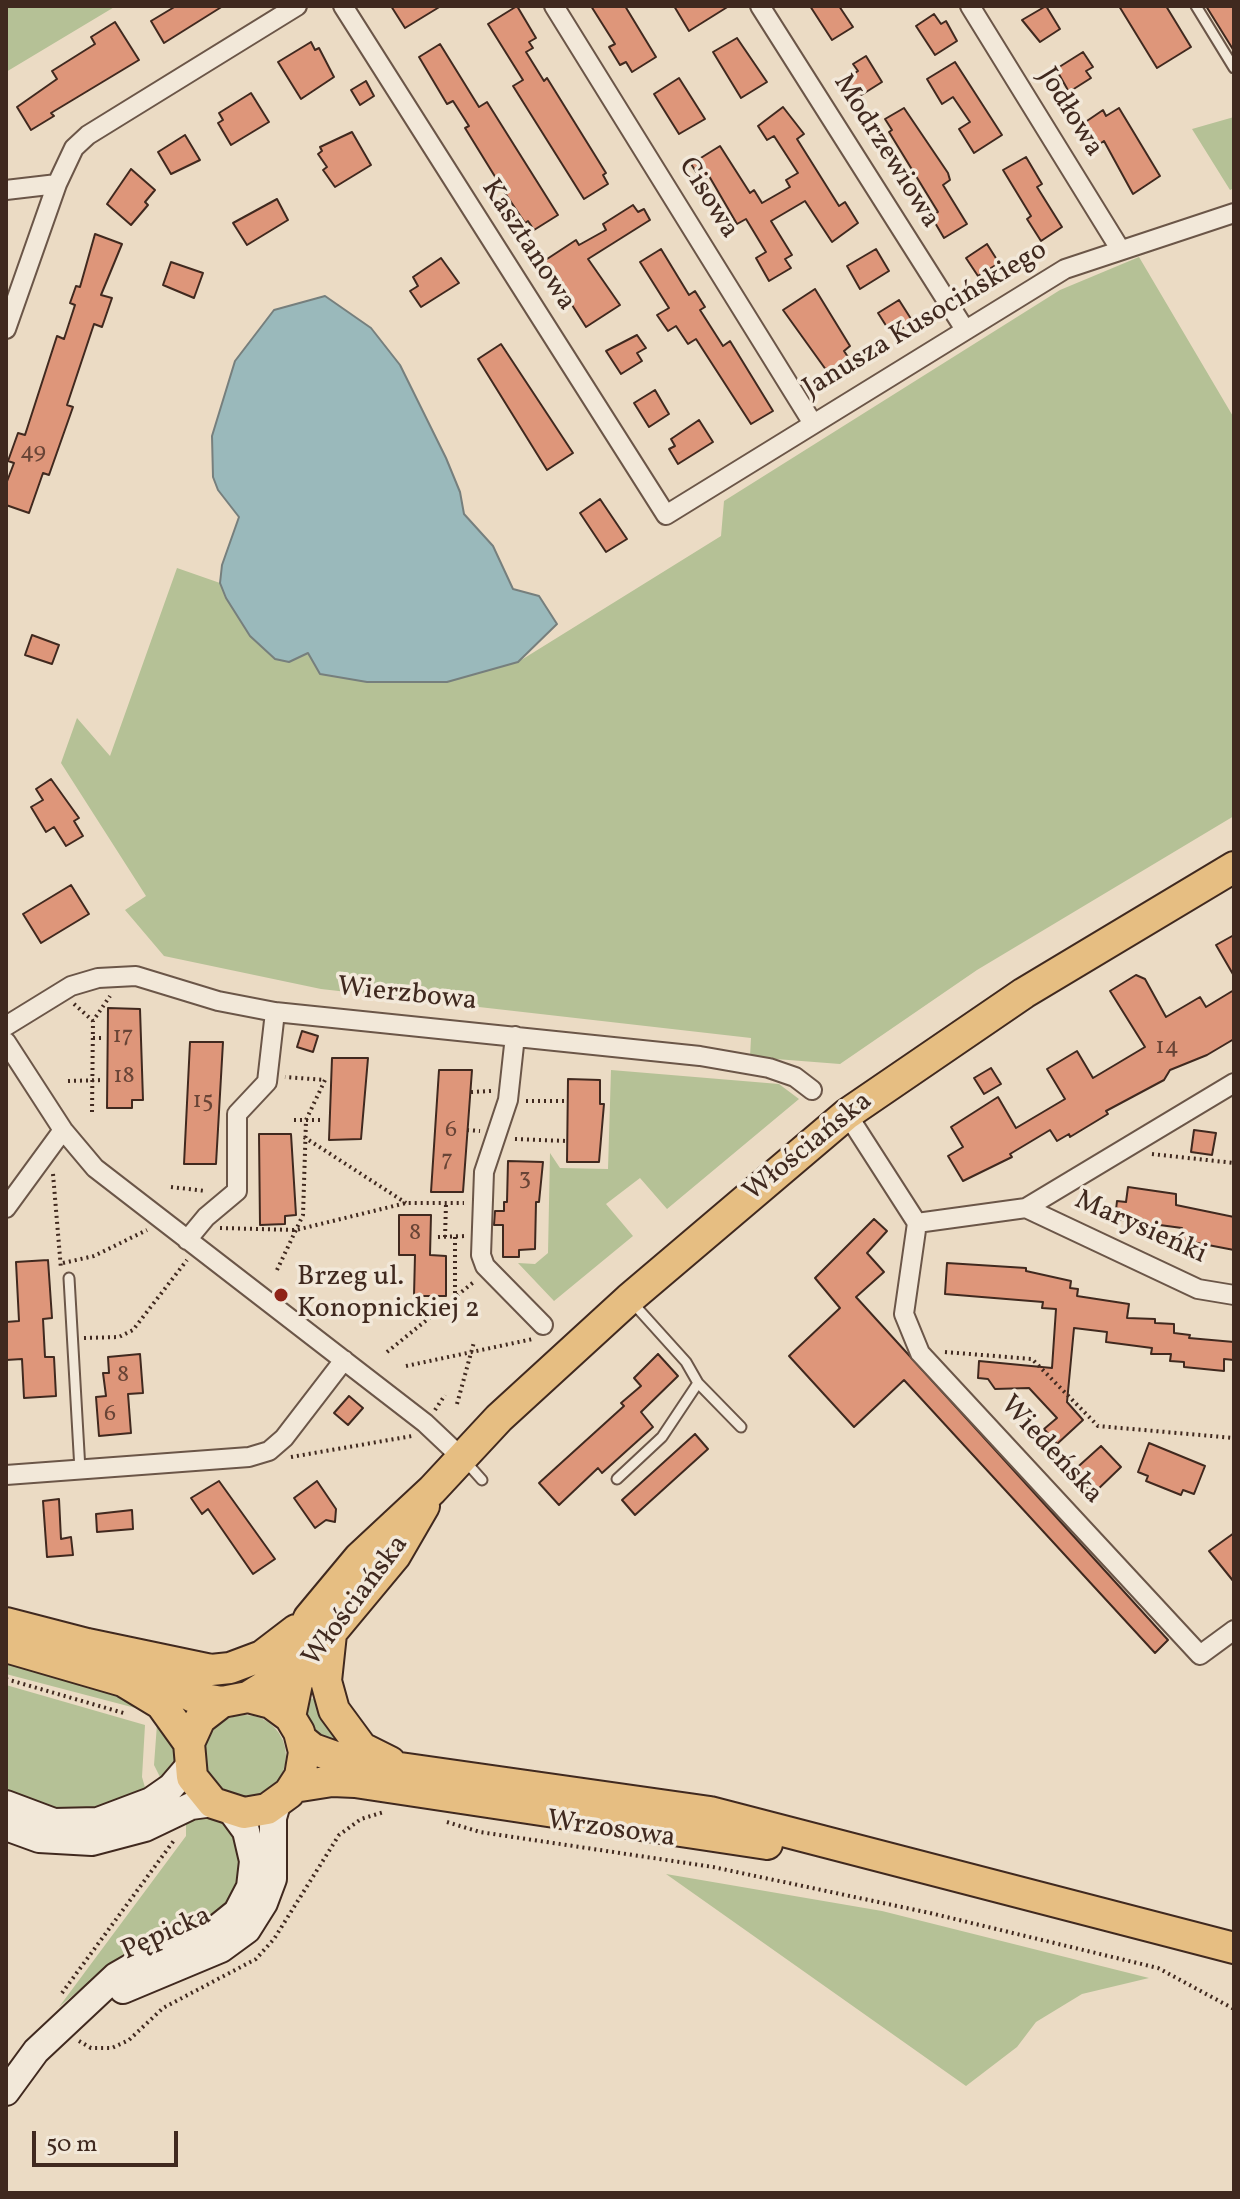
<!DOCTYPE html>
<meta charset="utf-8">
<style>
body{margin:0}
#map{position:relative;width:1240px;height:2199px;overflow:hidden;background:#ebdbc4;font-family:Vollkorn,serif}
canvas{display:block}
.frame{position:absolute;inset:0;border:8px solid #40291f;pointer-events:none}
.scale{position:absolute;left:32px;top:2131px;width:146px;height:36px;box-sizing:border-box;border:4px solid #40291f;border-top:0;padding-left:10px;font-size:24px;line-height:28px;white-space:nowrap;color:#40291f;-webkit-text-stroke:6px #f2e8d9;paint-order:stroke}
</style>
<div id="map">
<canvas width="1240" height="2199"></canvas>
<div class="frame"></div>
<div class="scale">50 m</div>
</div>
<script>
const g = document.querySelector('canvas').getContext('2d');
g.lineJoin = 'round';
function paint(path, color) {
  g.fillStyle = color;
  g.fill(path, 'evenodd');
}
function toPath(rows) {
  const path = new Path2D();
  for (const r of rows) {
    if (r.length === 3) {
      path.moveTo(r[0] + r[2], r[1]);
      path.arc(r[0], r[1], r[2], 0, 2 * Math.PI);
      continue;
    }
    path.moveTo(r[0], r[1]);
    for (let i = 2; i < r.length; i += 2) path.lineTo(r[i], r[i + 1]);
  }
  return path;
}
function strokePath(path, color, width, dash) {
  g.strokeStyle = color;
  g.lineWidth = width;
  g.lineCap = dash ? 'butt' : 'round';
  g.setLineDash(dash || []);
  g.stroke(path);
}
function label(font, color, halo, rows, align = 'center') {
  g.font = font + ' Vollkorn,serif';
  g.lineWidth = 7;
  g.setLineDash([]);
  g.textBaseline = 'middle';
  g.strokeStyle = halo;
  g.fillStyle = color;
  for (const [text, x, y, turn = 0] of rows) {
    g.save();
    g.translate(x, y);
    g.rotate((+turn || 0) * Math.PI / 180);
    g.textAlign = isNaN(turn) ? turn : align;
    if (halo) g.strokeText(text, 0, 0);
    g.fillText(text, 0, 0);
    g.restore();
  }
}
paint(toPath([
 [6,6,116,6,6,72],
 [1234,117,1234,188,1230,190,1192,129],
 [1139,257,1234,418,1234,816,977,970,840,1064,750,1057,751,1038,321,989,164,956,125,910,146,896,61,763,77,718,110,756,177,568,220,583,250,636,275,659,289,662,308,652,447,682,518,662,721,536,724,501,1060,290],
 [611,1070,779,1084,799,1099,667,1209,640,1178,606,1204,633,1236,554,1301,518,1263,535,1264,548,1253,550,1153,560,1168,608,1169],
 [6,1654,90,1675,143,1710,6,1674],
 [6,1685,145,1725,142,1777,146,1791,100,1810,65,1812,36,1807,6,1793],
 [302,1698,319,1699,350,1749,308,1731],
 [245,1756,41],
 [157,1724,177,1745,175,1760,162,1781,154,1765],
 [199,1813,229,1824,238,1835,242,1888,213,1919,100,1973,59,2007,186,1836,186,1818],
 [666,1874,882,1911,1149,1978,1082,1994,1036,2022,1017,2047,966,2086]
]), '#b5c196');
const water = toPath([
 [325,296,371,328,400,365,446,458,460,492,464,514,493,546,513,589,539,596,557,624,518,662,447,682,367,682,320,674,308,653,289,662,275,659,250,636,226,598,220,583,222,565,239,517,218,490,213,477,212,436,235,361,274,310,325,296]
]);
paint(water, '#9ab9bb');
strokePath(water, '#767f7d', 2);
const building = toPath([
 [176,6,223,6,164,43,151,21,176,6],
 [391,6,441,6,405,28,391,6],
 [517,6,536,38,529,42,533,48,526,52,544,81,547,78,606,173,603,175,608,184,584,199,513,86,523,80,488,24,517,6],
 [591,6,625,6,656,57,632,72,626,62,620,65,609,47,615,44,591,6],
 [674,6,729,6,689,31,674,6],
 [810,6,839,6,853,27,832,40,810,6],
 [1046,6,1060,29,1040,42,1022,20,1046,6],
 [1119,6,1166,6,1191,47,1157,68,1119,6],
 [1206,6,1234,6,1234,51,1206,6],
 [934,14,941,24,946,21,957,41,935,55,916,26,934,14],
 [115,22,139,60,51,113,54,116,31,130,17,107,57,79,52,71,95,44,91,37,115,22],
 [737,38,767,82,741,98,713,52,737,38],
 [311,42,315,50,319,48,334,77,301,99,278,62,311,42],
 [440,44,479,107,487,102,558,215,534,230,528,221,525,223,507,196,465,128,469,126,453,101,447,104,419,57,440,44],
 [1083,52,1093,67,1086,71,1091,78,1069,92,1056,69,1083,52],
 [866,56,882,82,855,99,843,81,858,71,853,64,866,56],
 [955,62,1002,135,974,153,959,129,970,122,953,97,942,104,927,79,955,62],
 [679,78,705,119,679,134,654,94,679,78],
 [366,81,374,96,360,105,351,90,366,81],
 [251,93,269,122,231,145,218,123,223,120,219,113,251,93],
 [783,107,804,134,797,139,839,206,845,202,858,223,832,242,805,201,771,221,792,255,785,259,791,268,769,281,756,258,766,252,746,219,737,224,709,176,702,181,691,164,720,146,750,193,754,190,762,203,790,187,786,180,798,173,774,136,767,140,758,126,783,107],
 [904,108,948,173,950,180,943,185,967,224,944,238,931,216,938,212,889,132,892,130,885,119,904,108],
 [1119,108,1160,176,1133,194,1104,141,1095,147,1081,125,1103,110,1106,116,1119,108],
 [352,132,371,165,335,187,323,170,327,167,318,154,322,151,320,147,352,132],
 [185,135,200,160,171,174,158,152,185,135],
 [1026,157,1042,184,1037,187,1062,227,1041,241,1027,219,1031,216,1003,170,1026,157],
 [131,169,155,190,145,202,148,205,131,225,107,204,131,169],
 [277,199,288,220,247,245,233,223,277,199],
 [633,205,638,212,644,209,650,220,588,259,620,305,586,327,544,261,576,240,579,245,606,230,603,224,633,205],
 [95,234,122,244,101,295,112,298,102,327,94,324,67,405,73,407,49,475,43,473,29,513,6,505,6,484,14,463,8,461,18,433,25,435,57,336,64,339,75,305,70,303,76,286,80,287,95,234],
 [987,244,999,263,978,276,966,258,987,244],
 [661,249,689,295,695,291,705,307,700,310,723,346,730,341,773,411,751,424,696,339,688,344,676,326,668,331,657,315,669,308,640,262,661,249],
 [876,249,889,271,860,289,847,266,876,249],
 [441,258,459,283,421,307,410,291,418,286,413,277,441,258],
 [171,262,203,273,194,298,163,285,171,262],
 [815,289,850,346,844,351,850,360,829,374,783,310,815,289],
 [899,300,913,322,892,335,878,313,899,300],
 [637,335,646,348,637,353,642,361,621,374,606,351,637,335],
 [501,344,573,453,547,470,478,359,501,344],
 [655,390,669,414,649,427,634,403,655,390],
 [699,420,713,442,678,464,669,449,675,446,671,439,699,420],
 [600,499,627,539,606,552,580,513,600,499],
 [32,635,59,645,52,664,25,655,32,635],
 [51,779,79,818,74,821,83,836,66,846,54,827,46,832,31,807,43,800,36,789,51,779],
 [71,885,89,914,41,943,23,914,71,885],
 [1234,935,1234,976,1216,945,1234,935],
 [1136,975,1145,979,1166,1017,1200,997,1206,1007,1234,990,1234,1039,1207,1055,1170,1070,1164,1080,1106,1111,1108,1114,1070,1137,1069,1134,1057,1141,1050,1130,1010,1154,1012,1157,963,1181,948,1156,963,1147,951,1127,998,1097,1016,1128,1065,1099,1047,1069,1077,1051,1093,1078,1145,1047,1110,991,1136,975],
 [108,1008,140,1009,143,1100,132,1100,132,1108,107,1108,108,1008],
 [302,1031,318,1036,313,1052,297,1047,302,1031],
 [190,1042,223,1042,216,1164,184,1164,190,1042],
 [332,1058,368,1058,361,1139,329,1140,332,1058],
 [991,1068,1001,1084,984,1094,974,1078,991,1068],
 [439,1070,472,1070,463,1192,431,1192,439,1070],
 [568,1079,600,1080,600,1104,604,1104,599,1162,567,1162,568,1079],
 [1194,1130,1216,1133,1212,1155,1191,1152,1194,1130],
 [259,1134,291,1134,296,1215,285,1216,285,1224,260,1225,259,1134],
 [508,1161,543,1162,539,1202,536,1202,535,1249,519,1250,519,1257,503,1257,503,1225,494,1225,495,1211,504,1211,504,1202,507,1202,508,1161],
 [1128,1187,1176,1194,1176,1205,1234,1217,1234,1250,1182,1240,1182,1228,1115,1219,1117,1201,1126,1202,1128,1187],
 [399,1215,431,1215,430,1255,446,1256,446,1296,414,1296,415,1255,399,1255,399,1215],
 [874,1219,887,1231,867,1253,884,1272,856,1297,1168,1640,1155,1653,904,1380,854,1427,789,1356,840,1308,815,1278,874,1219],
 [48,1260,52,1318,43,1319,45,1357,54,1357,56,1396,24,1398,22,1359,6,1360,6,1322,19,1321,16,1262,48,1260],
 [947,1263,1026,1268,1026,1271,1071,1281,1070,1288,1078,1289,1077,1296,1129,1304,1127,1318,1155,1319,1155,1323,1174,1324,1174,1333,1190,1335,1189,1338,1234,1342,1234,1360,1224,1359,1224,1371,1184,1367,1184,1362,1170,1361,1171,1354,1151,1354,1152,1348,1106,1342,1107,1332,1074,1328,1067,1402,1083,1420,1057,1444,1044,1429,1057,1418,1029,1388,995,1389,988,1379,978,1378,979,1361,1052,1368,1056,1309,1042,1308,1043,1302,945,1294,947,1263],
 [140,1354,143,1393,128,1394,131,1433,99,1436,96,1397,106,1396,103,1373,109,1373,108,1357,140,1354],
 [658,1354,678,1376,641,1412,653,1427,602,1473,598,1468,559,1505,539,1483,624,1406,621,1403,641,1386,634,1378,658,1354],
 [349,1396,363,1408,348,1425,334,1413,349,1396],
 [695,1434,708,1449,635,1515,622,1500,695,1434],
 [1149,1443,1205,1466,1194,1494,1183,1490,1181,1495,1146,1481,1148,1476,1138,1472,1149,1443],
 [1101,1446,1121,1467,1093,1494,1071,1473,1101,1446],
 [219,1481,275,1559,253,1574,208,1509,202,1514,191,1498,219,1481],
 [317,1481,336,1509,335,1522,326,1520,315,1528,294,1498,317,1481],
 [59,1499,61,1539,71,1537,73,1555,47,1557,43,1501,59,1499],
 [132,1510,133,1529,97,1532,96,1514,132,1510],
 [1234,1533,1234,1582,1209,1551,1234,1533]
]);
paint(building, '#de967a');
strokePath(building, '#40291f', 2);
const lane = toPath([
 [1196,6,1234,68],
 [69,1278,80,1470],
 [698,1383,741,1427],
 [466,1462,482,1480],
 [617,1479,662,1437,698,1383,686,1362,631,1301]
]);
const street = toPath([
 [343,6,666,515,1065,269,1234,213],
 [554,6,812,422],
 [760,6,964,328],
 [970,6,1120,249],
 [6,190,57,184],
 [6,329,57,184,74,148,88,135,297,6],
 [6,1026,71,986,98,978,136,976,218,1001,275,1012,700,1056,769,1068,795,1077,812,1090],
 [515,1036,508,1100,484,1172,481,1255,485,1266,543,1325],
 [6,1042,63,1130,95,1168,425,1423,461,1457],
 [847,1114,917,1223,1026,1208,1234,1083],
 [6,1208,63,1130],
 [1026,1208,1198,1289,1234,1295],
 [917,1223,904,1314,920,1353,1200,1655,1234,1630],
 [187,1240,206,1217,237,1191,237,1114,267,1082,275,1012],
 [6,1475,249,1457,269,1451,284,1438,344,1360]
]);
const secondary = toPath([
 [6,1804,54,1822,98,1821,151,1801,171,1787,189,1766],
 [6,1827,39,1839,92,1842,145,1828,191,1806,213,1803],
 [123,1990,221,1949,247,1930,264,1903,273,1879,273,1818,277,1804],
 [6,2092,36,2051,116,1976,149,1957,211,1933,237,1912,250,1887,253,1861,246,1831,232,1812]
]);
const primary = toPath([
 [6,1623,87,1644,211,1670,230,1668,262,1656,296,1630],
 [331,1634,326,1681,334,1710,362,1748,390,1762],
 [6,1647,123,1681,161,1704,189,1743],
 [141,1667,193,1697,222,1702],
 [248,1697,271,1703,290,1717,299,1732,304,1752,300,1776,289,1793,267,1809,244,1813,213,1803,192,1777,189,1743,200,1719,222,1702,248,1697,267,1685,295,1649,309,1618,359,1558,432,1490,499,1418,629,1299,847,1114,1024,993,1234,867],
 [290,1717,297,1683,311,1657,395,1556,424,1506],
 [302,1740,313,1749,344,1760,710,1812,1234,1948],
 [294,1787,332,1781,355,1782,767,1844]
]);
strokePath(lane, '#6b5648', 13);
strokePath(street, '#6b5648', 22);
strokePath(secondary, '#40291f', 30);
strokePath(primary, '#40291f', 34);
strokePath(toPath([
 [74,1004,93,1021],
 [93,1038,104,1038],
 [68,1081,104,1080],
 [471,1092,491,1091],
 [526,1101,568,1101],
 [92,1112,93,1021,110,996],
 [294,1120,320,1120],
 [467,1130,480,1131],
 [304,1137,406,1203],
 [515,1139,567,1141],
 [1152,1154,1234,1163],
 [53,1174,61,1269],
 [171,1187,206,1191],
 [220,1228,296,1230,406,1203,464,1203],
 [438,1237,466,1236],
 [445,1237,446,1204],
 [455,1237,455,1294],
 [63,1263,94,1256,147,1230],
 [277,1270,303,1215,306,1120,325,1080,285,1077],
 [84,1338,119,1337,133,1330,187,1260],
 [387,1352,475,1281],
 [945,1352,1032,1359,1098,1426,1234,1438],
 [406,1366,533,1339],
 [457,1404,474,1342],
 [435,1410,445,1395],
 [291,1457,412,1436],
 [6,1679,127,1714],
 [447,1822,480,1832,713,1867,930,1913,1158,1968,1234,2009],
 [62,1993,175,1839],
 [79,2041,91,2048,112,2048,129,2040,163,2008,256,1959,274,1939,339,1835,361,1819,384,1812]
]), '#40291f', 4, [2, 4]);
strokePath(lane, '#f2e8d9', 9);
strokePath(street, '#f2e8d9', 18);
strokePath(secondary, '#f2e8d9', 26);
strokePath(primary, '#e6be82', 30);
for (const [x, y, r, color] of [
 [281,1295,8,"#8f2418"]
]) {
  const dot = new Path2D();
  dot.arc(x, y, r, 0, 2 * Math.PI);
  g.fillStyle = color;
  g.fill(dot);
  strokePath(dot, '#f2e8d9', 3);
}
label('24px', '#684436', null, [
 ["49",33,454],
 ["17",123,1038],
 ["14",1167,1049],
 ["18",124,1078],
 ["15",203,1103],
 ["6",451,1132],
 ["7",447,1162],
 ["3",525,1180],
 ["8",415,1235],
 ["8",123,1377],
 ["6",110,1416]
]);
label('28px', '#40291f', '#f2e8d9', [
 ["Jodłowa",1069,113,58],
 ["Modrzewiowa",885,152,58],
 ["Cisowa",707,199,58],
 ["Kasztanowa",527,246,57],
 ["Janusza Kusocińskiego",926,321,-31],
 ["Wierzbowa",407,996,6],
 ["Włościańska",809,1148,-39],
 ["Marysieńki",1140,1229,24],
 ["Wiedeńska",1050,1451,47],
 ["Włościańska",357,1602,-53],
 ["Wrzosowa",611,1831,8],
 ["Pępicka",167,1935,-24]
]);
label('28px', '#40291f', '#f2e8d9', [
 ["Brzeg ul.",297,1279],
 ["Konopnickiej 2",297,1311]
], 'left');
</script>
